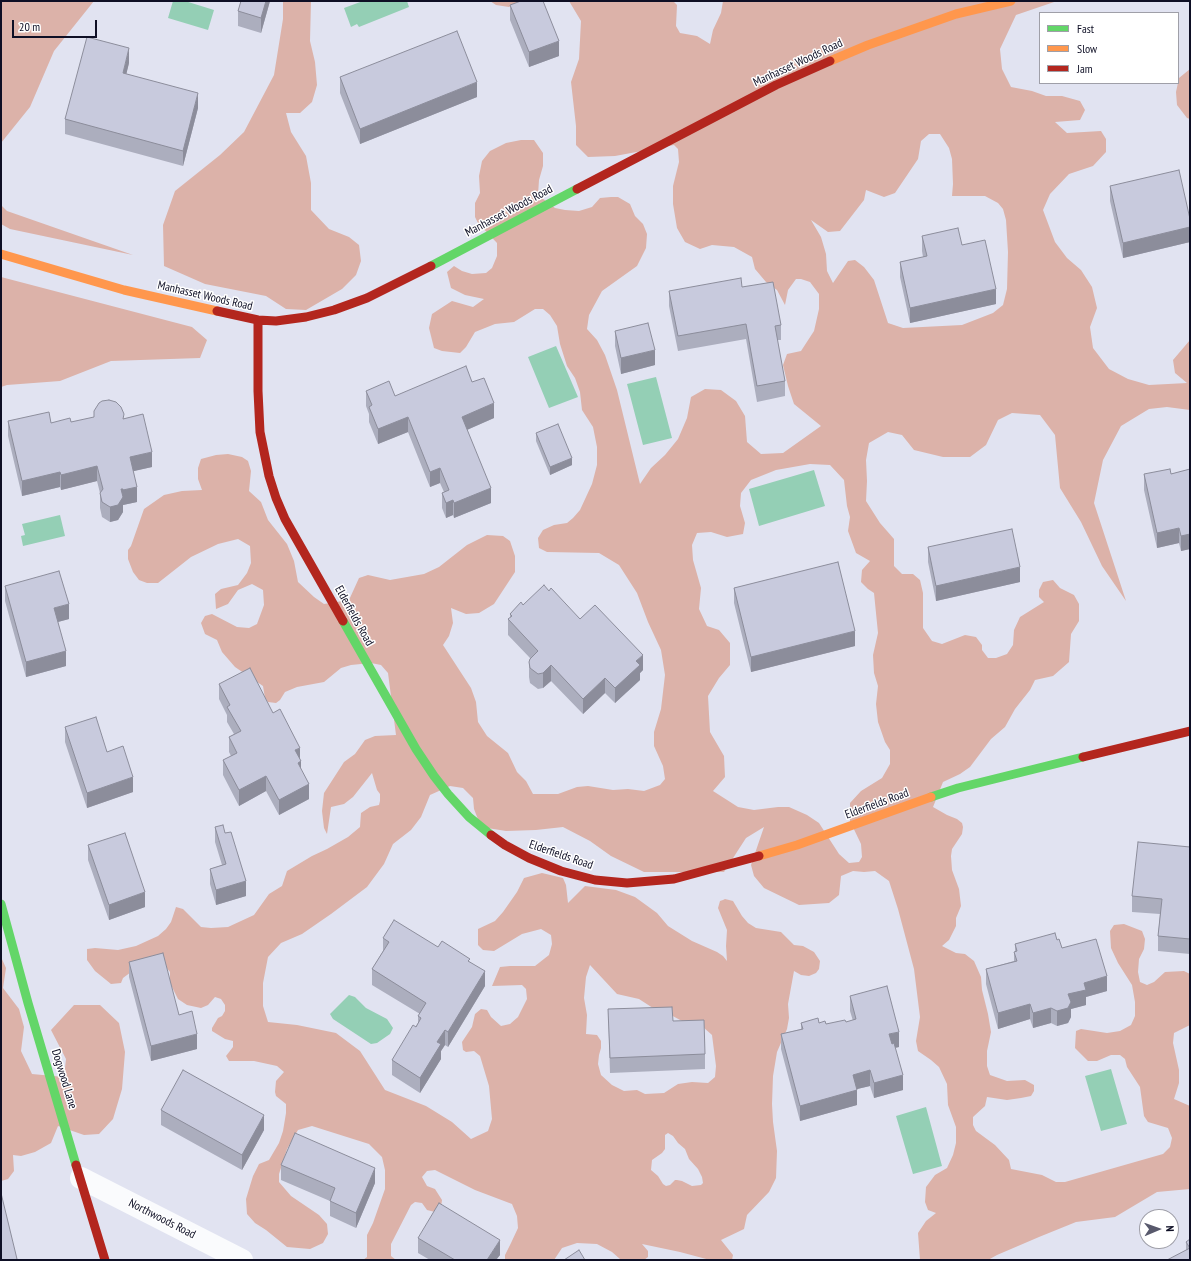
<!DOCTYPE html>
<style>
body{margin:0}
#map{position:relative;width:1191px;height:1261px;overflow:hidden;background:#e1e3f1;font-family:"PT Sans Narrow",sans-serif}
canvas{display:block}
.frame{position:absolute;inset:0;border:2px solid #0e0f25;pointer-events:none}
.legend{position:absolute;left:1039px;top:12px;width:140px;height:72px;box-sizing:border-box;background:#fff;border:1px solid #9f9fa8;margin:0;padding:5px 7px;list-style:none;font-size:12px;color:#0e0f25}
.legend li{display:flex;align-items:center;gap:8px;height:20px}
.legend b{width:20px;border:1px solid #9f9fa8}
.north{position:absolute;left:1139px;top:1209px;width:40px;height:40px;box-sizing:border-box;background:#fff;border:1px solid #9f9fa8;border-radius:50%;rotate:88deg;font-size:11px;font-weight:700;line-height:16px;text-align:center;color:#0e0f25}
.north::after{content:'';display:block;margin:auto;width:14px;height:18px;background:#58596c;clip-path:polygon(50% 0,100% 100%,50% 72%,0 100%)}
.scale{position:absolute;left:12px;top:20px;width:85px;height:18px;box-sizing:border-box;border:2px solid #0e0f25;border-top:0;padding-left:5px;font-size:12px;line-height:14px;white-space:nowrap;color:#0e0f25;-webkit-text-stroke:3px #fff;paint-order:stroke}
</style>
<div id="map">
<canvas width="1191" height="1261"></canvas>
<div class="frame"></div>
<ul class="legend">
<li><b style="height:5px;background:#63d668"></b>Fast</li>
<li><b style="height:5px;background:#ff974d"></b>Slow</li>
<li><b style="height:5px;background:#b3261e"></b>Jam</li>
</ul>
<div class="north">N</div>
<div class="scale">20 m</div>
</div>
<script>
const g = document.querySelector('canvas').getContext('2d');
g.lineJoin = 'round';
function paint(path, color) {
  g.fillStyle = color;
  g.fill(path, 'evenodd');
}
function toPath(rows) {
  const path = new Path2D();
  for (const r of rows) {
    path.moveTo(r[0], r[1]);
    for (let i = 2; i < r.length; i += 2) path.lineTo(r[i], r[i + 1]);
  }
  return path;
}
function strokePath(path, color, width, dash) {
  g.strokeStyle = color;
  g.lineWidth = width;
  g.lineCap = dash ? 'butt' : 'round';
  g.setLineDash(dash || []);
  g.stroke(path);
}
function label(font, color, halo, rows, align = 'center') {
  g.font = font + ' "PT Sans Narrow",sans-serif';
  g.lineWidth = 3;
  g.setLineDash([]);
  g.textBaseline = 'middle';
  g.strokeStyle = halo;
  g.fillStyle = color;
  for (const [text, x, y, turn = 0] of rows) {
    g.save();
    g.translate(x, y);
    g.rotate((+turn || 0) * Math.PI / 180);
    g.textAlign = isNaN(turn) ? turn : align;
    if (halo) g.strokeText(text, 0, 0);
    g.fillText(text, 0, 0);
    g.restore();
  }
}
paint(toPath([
 [1,1,94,1,54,51,30,107,1,143],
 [283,1,311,1,310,41,315,62,317,85,312,102,300,113,286,113,291,132,306,156,311,183,311,210,329,229,349,237,359,245,361,261,356,275,342,289,306,310,286,309,266,296,205,284,164,266,163,225,175,191,220,155,244,132,274,75,283,19],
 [490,1,521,1,509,7,496,5],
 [569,1,673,1,677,5,676,26,680,33,697,36,710,44,713,30,721,13,723,1,1057,1,1016,15,1000,49,1002,69,1011,87,1032,91,1046,96,1062,96,1080,101,1085,110,1080,120,1055,122,1067,133,1101,131,1106,139,1106,152,1093,166,1069,174,1050,194,1043,210,1055,242,1067,258,1081,270,1092,287,1097,308,1090,327,1093,348,1109,369,1128,379,1149,385,1187,383,1175,373,1173,360,1190,340,1190,410,1167,407,1149,409,1121,426,1103,460,1094,503,1126,601,1102,566,1081,522,1060,488,1055,435,1040,415,1012,413,998,420,986,445,970,457,943,457,914,450,902,435,888,432,869,443,866,460,867,481,866,501,880,523,894,539,894,566,902,574,913,574,920,580,923,593,923,628,932,641,942,644,965,635,976,637,982,645,982,650,988,658,996,658,1007,654,1013,645,1014,630,1020,617,1044,602,1039,597,1039,590,1043,582,1053,580,1060,588,1074,595,1079,604,1079,621,1071,634,1069,662,1053,676,1035,680,1030,690,1015,709,1005,727,991,739,970,767,960,774,943,782,933,807,947,815,957,819,962,823,963,827,962,834,952,849,951,856,952,870,959,889,961,906,956,918,956,926,949,940,942,946,956,953,965,954,974,961,981,977,982,990,988,1014,991,1032,987,1051,987,1066,990,1075,1007,1081,1025,1080,1034,1085,1034,1091,1031,1096,1021,1098,1007,1100,987,1097,985,1106,973,1117,973,1125,976,1131,995,1145,1009,1160,1011,1169,1042,1175,1056,1182,1065,1182,1163,1154,1170,1147,1172,1138,1168,1128,1148,1122,1144,1116,1140,1087,1127,1067,1125,1059,1120,1055,1111,1055,1097,1061,1088,1061,1075,1048,1076,1031,1081,1029,1107,1033,1120,1031,1131,1025,1135,1016,1135,1002,1132,985,1118,963,1111,948,1110,931,1114,925,1124,924,1142,931,1145,939,1144,949,1139,959,1138,972,1140,982,1147,985,1154,982,1165,972,1184,971,1190,974,1190,1025,1174,1033,1173,1043,1179,1070,1179,1083,1174,1099,1190,1106,1190,1189,1157,1192,1115,1217,1076,1222,1039,1237,997,1255,988,1260,920,1260,918,1233,926,1221,936,1213,928,1210,925,1202,926,1187,935,1175,947,1168,953,1155,956,1143,956,1127,948,1105,947,1084,939,1067,931,1060,918,1051,916,1041,920,1017,914,969,898,909,889,881,875,871,864,872,853,871,841,876,839,895,829,903,799,905,764,888,754,876,751,865,764,827,746,838,724,872,644,872,611,856,590,841,563,827,536,830,506,831,481,827,474,809,473,798,463,788,450,786,430,795,421,817,411,830,393,844,384,864,367,887,331,914,302,934,281,943,268,957,263,983,263,1006,268,1022,297,1025,336,1033,360,1051,385,1090,426,1106,452,1122,471,1139,488,1131,492,1119,489,1086,480,1056,474,1051,466,1052,463,1050,462,1042,472,1027,475,1014,481,1009,487,1010,491,1017,501,1026,510,1024,518,1017,527,999,526,989,522,985,492,986,500,967,510,966,535,966,549,955,552,944,551,935,541,929,522,934,494,951,483,950,478,945,478,929,495,921,503,912,517,892,524,878,542,873,563,878,566,885,568,903,585,886,616,890,635,897,657,913,668,926,692,941,717,952,723,956,727,961,726,946,727,930,718,908,720,901,723,900,725,899,733,901,742,916,748,923,756,928,781,932,794,945,803,946,814,952,820,961,819,969,816,973,809,976,801,975,794,971,788,1004,789,1018,787,1029,777,1052,773,1076,772,1104,773,1122,777,1151,776,1178,769,1192,747,1215,744,1229,721,1240,733,1255,732,1260,710,1260,680,1252,642,1244,648,1251,648,1257,644,1260,626,1260,620,1259,612,1252,597,1244,577,1243,562,1248,554,1260,505,1260,505,1255,511,1243,518,1228,517,1216,512,1204,475,1190,435,1170,427,1171,422,1177,427,1186,435,1189,442,1200,441,1207,435,1212,427,1210,422,1203,415,1202,411,1205,391,1244,391,1256,396,1260,363,1260,367,1257,367,1235,373,1223,385,1189,385,1170,382,1157,369,1144,312,1126,298,1130,287,1149,279,1174,279,1182,291,1196,319,1215,327,1224,328,1234,323,1243,310,1249,287,1247,266,1230,255,1223,247,1214,246,1199,253,1176,259,1164,269,1160,279,1143,283,1131,286,1113,286,1104,276,1096,275,1092,276,1081,284,1072,277,1066,254,1061,229,1061,226,1056,233,1047,233,1041,225,1039,212,1031,212,1028,218,1018,222,1016,225,1011,225,1005,221,999,215,997,208,1005,201,1008,187,1005,178,999,170,983,170,972,165,966,131,972,123,978,121,983,111,984,95,971,87,960,87,949,95,948,118,950,136,946,158,936,166,929,171,922,176,907,183,909,201,927,211,928,228,927,254,915,269,894,282,886,287,871,312,856,327,849,348,837,360,827,361,813,370,807,379,805,380,801,380,794,377,790,372,773,353,797,344,804,331,807,327,834,324,828,322,811,324,793,344,762,355,754,365,740,375,736,396,735,388,673,381,665,371,663,351,665,341,668,324,682,297,687,285,692,280,700,276,703,268,702,265,698,263,686,235,667,222,652,217,640,205,634,201,623,205,616,212,614,237,627,249,628,257,624,264,605,263,590,252,584,238,590,228,604,216,609,215,594,221,589,238,585,247,573,251,563,250,546,238,539,218,544,191,557,158,583,147,583,139,580,133,572,128,559,128,550,131,546,144,509,164,495,182,491,202,490,198,479,198,468,201,459,216,455,228,454,242,457,248,461,251,471,249,491,261,502,268,520,287,544,294,561,298,582,314,597,324,604,349,600,359,578,368,575,390,580,424,574,439,567,467,545,487,535,503,536,510,541,515,556,515,572,494,604,479,613,466,614,451,608,453,623,449,636,443,645,471,688,476,702,478,722,487,736,508,753,517,772,526,781,533,794,558,794,577,787,588,786,613,790,628,789,644,791,660,785,665,779,663,766,654,746,654,732,661,709,665,675,661,650,648,622,637,593,619,565,599,553,547,552,539,548,538,538,543,530,554,525,567,523,573,518,580,510,592,484,597,465,597,447,593,427,582,410,580,392,575,378,567,366,560,344,557,326,550,315,543,309,535,309,514,322,495,324,475,332,466,347,460,353,442,351,434,348,429,328,432,314,452,301,473,307,484,299,465,295,451,288,447,272,454,266,462,271,472,274,486,273,492,268,497,256,497,243,478,223,475,217,475,203,480,193,479,176,482,161,490,151,506,143,521,140,534,140,543,153,543,166,539,180,538,195,555,208,565,210,579,211,592,207,600,198,611,197,618,197,630,204,635,216,643,224,647,234,646,248,637,266,602,291,589,315,587,329,597,340,605,355,617,390,640,484,651,468,665,455,678,439,687,418,691,397,705,389,721,390,736,401,745,416,747,442,761,454,783,453,821,426,794,404,788,386,783,365,787,354,801,351,814,331,819,309,819,294,810,282,801,279,796,279,788,290,785,305,777,290,766,282,755,269,752,257,734,247,712,245,700,249,685,242,677,228,673,204,673,186,679,162,678,149,674,145,615,156,588,157,576,145,576,126,571,82,579,59,581,21],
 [929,134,940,134,949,148,952,159,953,184,952,196,985,196,998,203,1003,209,1006,220,1008,252,1007,289,1003,305,993,313,962,325,903,328,888,323,874,280,864,267,855,260,848,261,833,283,827,271,826,254,821,237,811,220,828,232,840,231,864,200,866,190,884,197,895,193,918,159,921,141],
 [810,464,830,465,844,480,847,506,850,517,848,531,856,553,870,561,862,570,861,582,868,589,874,593,878,633,873,655,874,673,878,686,876,704,878,722,885,742,890,750,890,764,882,778,861,791,850,803,850,821,861,844,862,857,859,862,849,863,839,854,819,823,807,815,789,807,778,807,754,810,738,807,713,791,725,777,724,756,710,732,708,696,719,678,730,665,730,643,719,630,707,626,699,609,701,588,693,560,692,545,697,533,711,532,727,537,743,534,745,523,740,506,741,493,751,480,776,470],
 [590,965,617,994,639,999,656,1010,669,1014,682,1021,703,1027,712,1035,716,1066,715,1077,708,1083,692,1082,678,1084,664,1093,645,1094,637,1090,624,1091,612,1085,601,1075,598,1064,599,1055,601,1048,601,1041,597,1035,586,1034,587,1015,584,998,586,977],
 [668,1133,673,1136,678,1143,685,1149,689,1159,698,1169,702,1177,703,1183,701,1185,692,1186,682,1181,677,1180,675,1180,670,1185,666,1186,663,1184,658,1176,651,1170,652,1160,662,1153,665,1149,665,1135],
 [1190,69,1190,119,1187,118,1177,105,1176,92,1179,78],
 [1,205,7,211,133,255,10,229,1,224],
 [1,277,192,327,207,340,200,358,111,361,60,381,7,385,1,387],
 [1,957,6,968,3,988,19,1009,24,1027,21,1051,32,1074,64,1077,66,1059,51,1030,74,1005,100,1005,119,1023,125,1052,122,1089,113,1119,99,1134,84,1135,58,1126,51,1143,35,1152,21,1156,13,1155,14,1171,8,1179,1,1181]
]), '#dcb2a9');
paint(toPath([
 [173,1,185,1,214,10,208,30,168,18],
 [363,1,407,1,409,7,359,27,357,24,351,27,344,8],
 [556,346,578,397,549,408,528,357],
 [656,377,672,438,643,445,627,384],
 [814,470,825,506,759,526,749,489],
 [60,515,65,536,23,546,21,536,25,535,22,524],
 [349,995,355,997,366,1008,387,1019,393,1028,390,1034,377,1043,371,1044,333,1019,330,1014],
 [1111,1069,1127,1124,1101,1131,1085,1076],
 [926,1107,942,1166,913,1174,896,1116]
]), '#94cfb5');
strokePath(toPath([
 [81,1178,242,1260]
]), '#fafbfd', 22);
strokePath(toPath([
 [431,266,577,189],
 [343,621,416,749,434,776,448,794,469,817,491,835],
 [931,797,958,788,1083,757],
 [1,904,28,1003,76,1165]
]), '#63d668', 9);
strokePath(toPath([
 [830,61,868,45,956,14,1011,1],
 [1,254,124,290,217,311],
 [759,856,797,845,931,797]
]), '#ff974d', 9);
strokePath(toPath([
 [577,189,776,85,830,61],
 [217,311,258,320,276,321,306,317,334,310,367,298,431,266],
 [258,320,258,391,260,432,269,476,276,498,285,519,343,621],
 [1083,757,1190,731],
 [491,835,505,845,529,858,561,871,595,880,627,883,674,879,759,856],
 [76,1165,105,1260]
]), '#b3261e', 9);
paint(toPath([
 [241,1,270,1,261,33,238,26,238,11],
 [510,5,559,56,529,67,510,20],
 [129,63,126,74,198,108,183,166,65,134,65,119],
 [340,77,477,97,360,144,340,93],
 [1110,186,1190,219,1190,242,1123,258,1110,201],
 [922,236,962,245,996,304,910,323,900,277,900,262,923,257,922,251],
 [742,287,781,325,781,340,777,340,785,381,785,396,757,402,746,339,678,351,669,306,669,291],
 [615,331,655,365,621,374,615,346],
 [472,382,494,418,467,430,491,503,454,518,453,515,446,518,442,508,442,493,444,492,440,483,430,487,408,432,378,444,369,422,369,414,366,406,366,391,395,396],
 [124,419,152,467,133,471,137,502,123,505,123,504,123,512,118,520,110,522,102,517,100,508,100,493,97,481,61,490,60,487,22,496,8,436,8,421,51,423,71,422],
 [536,433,572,465,550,475,536,441],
 [1190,469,1190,549,1181,551,1179,543,1157,548,1144,490,1144,474,1171,474],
 [928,547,1020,582,936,601,928,562],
 [5,586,69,619,58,622,66,666,26,677,5,601],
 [734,588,855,646,751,672,734,603],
 [549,591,580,619,643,670,640,673,640,680,615,703,605,693,583,714,551,681,543,688,538,689,530,683,529,677,529,662,530,658,508,635,508,619,510,618,510,614,523,605],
 [219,684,273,713,300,759,301,770,309,799,279,815,266,791,239,806,223,775,223,760,231,756,229,752,229,737,234,734,227,722,227,715,219,699],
 [65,727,107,752,133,792,87,808,65,742],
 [215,827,246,896,216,905,210,884,210,869,222,865,215,842],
 [88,845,145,907,109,920,88,860],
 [1190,847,1190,954,1158,951,1158,936,1160,914,1132,912,1132,896],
 [383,938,438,947,470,962,485,986,448,1047,445,1045,441,1051,441,1059,420,1093,392,1075,392,1060,418,1023,418,1016,420,1014,372,985,372,969,383,951],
 [1057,940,1062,948,1107,991,1086,997,1086,1005,1071,1009,1071,1017,1068,1023,1057,1026,1051,1023,1033,1028,1030,1019,998,1029,986,984,986,969,1014,961,1014,952,1015,952,1015,944],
 [129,962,179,1015,197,1049,151,1061,129,977],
 [850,996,899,1047,895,1048,903,1090,874,1098,870,1086,857,1089,857,1105,800,1121,781,1049,781,1034,801,1029,801,1023,819,1023,826,1024,846,1022,853,1021,850,1011],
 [608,1009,673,1021,705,1054,705,1069,610,1073],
 [161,1110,264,1130,242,1170,161,1125],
 [281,1165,375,1183,356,1228,330,1216,330,1201,281,1180],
 [418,1238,500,1255,496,1260,430,1260,418,1253],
 [1190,1239,1190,1260,1186,1250,1186,1242]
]), '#acaebe');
paint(toPath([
 [266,1,270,1,261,33,261,18],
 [559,41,559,56,529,67,529,52],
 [129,48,129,63,123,88,123,73],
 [477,82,477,97,360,144,360,129],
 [198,93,198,108,183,166,183,151],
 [1190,227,1190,242,1123,258,1123,243],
 [996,289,996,304,910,323,910,308],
 [655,350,655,365,621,374,621,358],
 [494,403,494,418,462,432,462,417],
 [408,417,408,432,378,444,378,429],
 [152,452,152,467,130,472,130,457],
 [572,458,572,465,550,475,550,467],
 [97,466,97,481,61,490,61,475],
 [440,468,440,483,430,487,430,472],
 [60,472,60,487,22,496,22,481],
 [137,487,137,502,123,505,123,490],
 [491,488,491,503,454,518,454,503],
 [121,489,123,489,123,512,118,520,110,522,110,507],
 [453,500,453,515,446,518,446,503],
 [1179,528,1179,543,1157,548,1157,533],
 [1190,534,1190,549,1181,551,1181,536],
 [1020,567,1020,582,936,601,936,586],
 [69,604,69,619,54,623,54,608],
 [855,631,855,646,751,672,751,657],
 [66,651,66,666,26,677,26,662],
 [643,655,643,670,640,673,640,680,615,703,615,688,636,661],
 [551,665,551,681,543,688,543,673],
 [605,678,605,693,583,714,583,699],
 [300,748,300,762,301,761,301,776,298,778,295,750],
 [266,776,266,791,239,806,239,790],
 [133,777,133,792,87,808,87,793],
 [309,784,309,799,279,815,279,800],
 [246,881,246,896,216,905,216,890],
 [145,892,145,907,109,920,109,905],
 [485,971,485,986,448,1047,448,1032],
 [1107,976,1107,991,1086,997,1086,1005,1071,1009,1071,1017,1068,1023,1057,1026,1057,1011,1068,994,1084,983],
 [1030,1004,1030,1019,998,1029,998,1013],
 [1051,1008,1051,1023,1033,1028,1033,1013],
 [445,1030,445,1045,441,1051,441,1059,420,1093,420,1078,437,1042],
 [899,1032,899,1047,889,1049,889,1034],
 [197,1034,197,1049,151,1061,151,1046],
 [870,1070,870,1086,853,1090,853,1075],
 [903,1075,903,1090,874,1098,874,1083],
 [857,1090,857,1105,800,1121,800,1106],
 [264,1115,264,1130,242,1170,242,1155],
 [375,1168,375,1183,356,1228,356,1213],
 [500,1240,500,1255,496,1260,487,1260]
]), '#8c8d9b');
const building = toPath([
 [241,1,266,1,261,18,238,11,241,1],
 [521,1,543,1,559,41,529,52,510,5,521,1],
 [457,31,477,82,360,129,340,77,457,31],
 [87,37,129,48,123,73,198,93,183,151,65,119,87,37],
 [1179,170,1190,219,1190,227,1123,243,1110,186,1179,170],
 [958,228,962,245,985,240,996,289,910,308,900,262,927,256,922,236,958,228],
 [741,278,742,287,773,282,781,325,775,326,785,381,757,386,746,324,678,336,669,291,741,278],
 [648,323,655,350,621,358,615,331,648,323],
 [466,366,472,382,484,378,494,403,462,417,491,488,454,503,453,500,446,503,442,493,449,490,440,468,430,472,408,417,378,429,369,407,372,405,366,391,389,381,395,396,466,366],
 [109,400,116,402,121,407,124,414,123,419,143,414,152,452,130,457,137,487,123,490,123,489,121,489,123,497,118,505,110,507,102,502,100,493,103,489,97,466,61,475,60,472,22,481,8,421,49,412,51,423,70,418,71,422,94,417,94,411,99,403,102,401,109,400],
 [558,424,572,458,550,467,536,433,558,424],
 [1170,469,1171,474,1190,469,1190,534,1181,536,1179,528,1157,533,1144,474,1170,469],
 [1012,529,1020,567,936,586,928,547,1012,529],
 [838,562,855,631,751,657,734,588,838,562],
 [59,571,69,604,54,608,66,651,26,662,5,586,59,571],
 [544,585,549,591,551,588,580,619,595,605,643,655,636,661,640,665,615,688,605,678,583,699,551,665,543,673,538,674,530,668,529,662,530,659,538,651,508,619,512,616,510,614,521,602,523,605,544,585],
 [250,668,273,713,280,709,300,748,295,750,301,761,298,763,309,784,279,800,266,776,239,790,223,760,237,753,229,737,241,731,227,707,230,705,219,684,250,668],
 [96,717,107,752,123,746,133,777,87,793,65,727,96,717],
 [223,825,225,833,231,832,246,881,216,890,210,869,226,864,215,827,223,825],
 [125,833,145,892,109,905,88,845,125,833],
 [1138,842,1190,847,1190,939,1158,936,1162,899,1132,896,1138,842],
 [394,920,438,947,442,941,470,959,468,961,485,971,448,1032,445,1030,437,1042,441,1044,420,1078,392,1060,413,1025,416,1027,421,1018,418,1016,426,1003,372,969,389,942,383,938,394,920],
 [1055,933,1057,940,1059,939,1062,948,1096,939,1107,976,1084,983,1086,990,1068,994,1071,1002,1068,1008,1057,1011,1051,1008,1033,1013,1030,1004,998,1013,986,969,1017,961,1014,952,1017,951,1015,944,1055,933],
 [163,953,179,1015,192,1011,197,1034,151,1046,129,962,163,953],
 [887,986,899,1032,889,1034,892,1044,894,1043,903,1075,874,1083,870,1070,853,1075,857,1090,800,1106,781,1034,803,1029,801,1023,818,1018,819,1023,825,1021,826,1024,845,1020,846,1022,856,1019,850,996,887,986],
 [672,1007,673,1021,704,1020,705,1054,610,1058,608,1009,672,1007],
 [183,1070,264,1115,242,1155,161,1110,183,1070],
 [295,1133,375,1168,356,1213,330,1201,335,1188,281,1165,295,1133],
 [1,1193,17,1259,15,1260,1,1260,1,1193],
 [439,1203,500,1240,487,1260,455,1260,418,1238,439,1203],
 [1190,1239,1190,1260,1167,1260,1190,1248,1186,1242,1190,1239],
 [579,1250,585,1260,564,1260,579,1250]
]);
paint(building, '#c8cadd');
strokePath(building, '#8c8d9b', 1);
label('12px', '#0e0f25', '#fff', [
 ["Manhasset Woods Road",798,63,-25],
 ["Manhasset Woods Road",509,211,-28],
 ["Manhasset Woods Road",205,296,13],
 ["Elderfields Road",354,616,61],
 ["Elderfields Road",877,804,-20],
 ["Elderfields Road",561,855,19],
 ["Dogwood Lane",64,1079,73],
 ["Northwoods Road",162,1219,27]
]);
</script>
